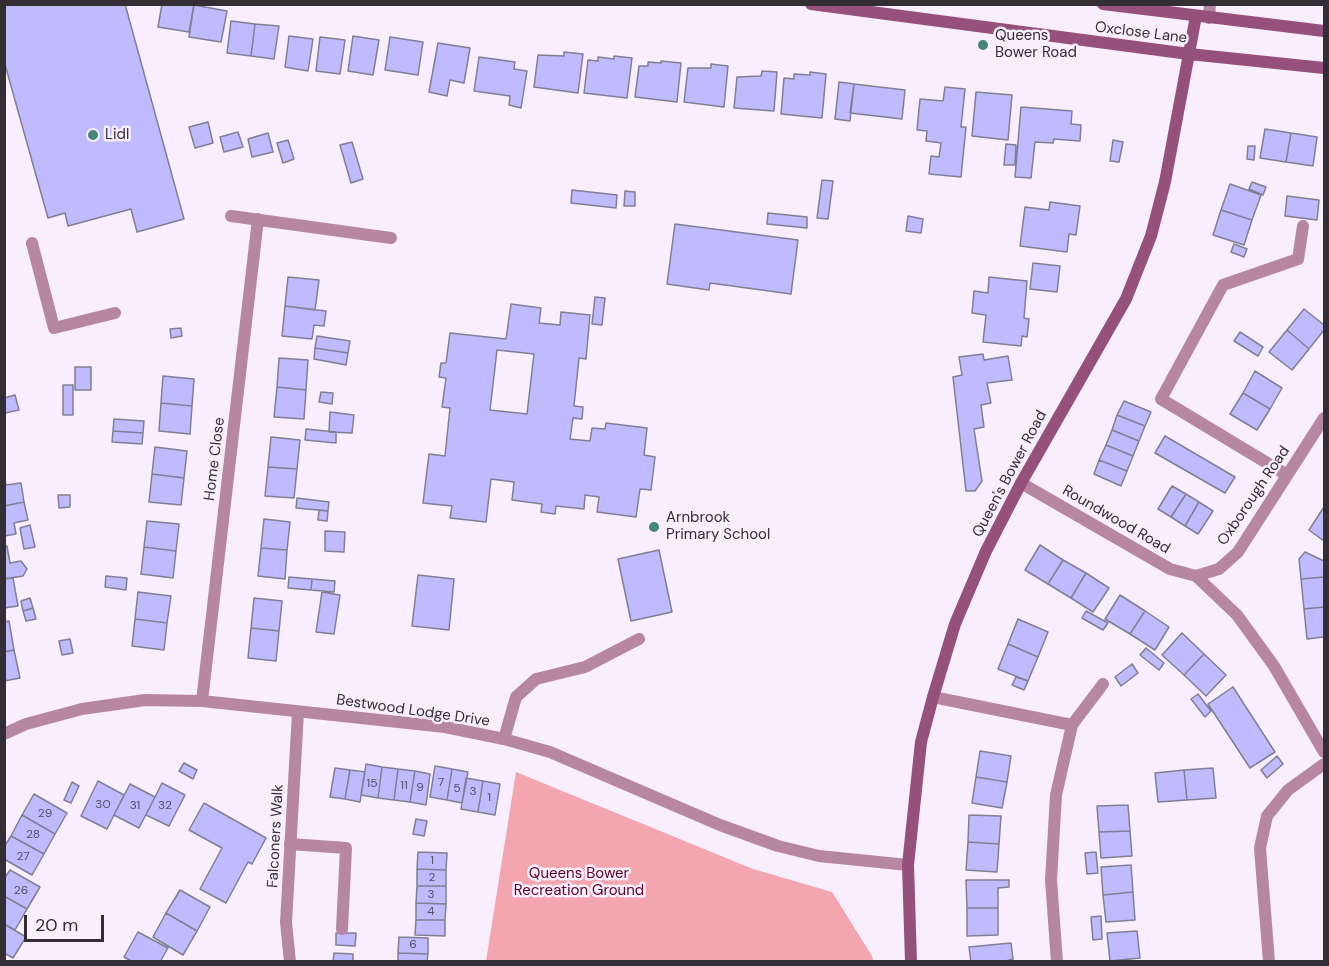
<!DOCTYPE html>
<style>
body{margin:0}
#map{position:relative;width:1329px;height:966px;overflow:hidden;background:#f8eefd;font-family:"DM Sans",sans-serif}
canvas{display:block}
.frame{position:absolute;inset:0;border:6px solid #332e35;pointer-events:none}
.scale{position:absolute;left:24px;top:915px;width:80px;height:27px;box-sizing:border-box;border:3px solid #332e35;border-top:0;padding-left:8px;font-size:18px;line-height:21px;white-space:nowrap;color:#332e35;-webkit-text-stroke:4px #f8eefd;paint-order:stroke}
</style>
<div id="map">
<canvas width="1329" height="966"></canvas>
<div class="frame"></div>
<div class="scale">20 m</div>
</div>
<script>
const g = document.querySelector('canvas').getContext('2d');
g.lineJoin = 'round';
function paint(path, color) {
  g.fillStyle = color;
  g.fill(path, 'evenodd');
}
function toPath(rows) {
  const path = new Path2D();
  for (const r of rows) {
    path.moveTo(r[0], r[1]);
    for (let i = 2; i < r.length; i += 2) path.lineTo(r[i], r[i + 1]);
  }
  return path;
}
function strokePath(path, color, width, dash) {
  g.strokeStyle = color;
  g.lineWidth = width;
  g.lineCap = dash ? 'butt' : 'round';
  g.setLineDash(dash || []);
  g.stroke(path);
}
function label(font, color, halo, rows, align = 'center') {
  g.font = font + ' "DM Sans",sans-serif';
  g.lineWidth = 5;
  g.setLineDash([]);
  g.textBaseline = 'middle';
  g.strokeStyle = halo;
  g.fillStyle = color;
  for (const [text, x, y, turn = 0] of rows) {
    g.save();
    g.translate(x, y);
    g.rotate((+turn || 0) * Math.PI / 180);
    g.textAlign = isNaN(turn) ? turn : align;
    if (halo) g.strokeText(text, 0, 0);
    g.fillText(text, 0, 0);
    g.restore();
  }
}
paint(toPath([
 [516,772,753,869,832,892,872,956,873,961,486,961]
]), '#f4a6b0');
const building = toPath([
 [4,4,125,4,184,219,137,232,131,209,68,226,65,213,48,218,4,61,4,4],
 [162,4,194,4,189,32,158,27,162,4],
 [194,5,227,11,221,42,189,37,194,5],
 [231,21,255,24,251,56,227,53,231,21],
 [255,24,279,26,274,59,251,56,255,24],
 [289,36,313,39,308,71,285,67,289,36],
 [353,36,379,40,373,75,348,71,353,36],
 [320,37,345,40,340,74,316,71,320,37],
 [390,37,423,42,418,75,385,70,390,37],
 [438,43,470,48,464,83,450,80,447,96,429,92,438,43],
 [564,52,583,54,578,93,534,87,538,55,564,56,564,52],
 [614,56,632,58,627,98,584,93,588,60,598,61,598,57,614,59,614,56],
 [479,57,515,62,514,69,527,71,521,108,509,105,510,96,474,91,479,57],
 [661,61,681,63,677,102,635,97,639,66,648,66,648,62,661,63,661,61],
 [711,64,728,66,724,107,684,102,688,68,711,68,711,64],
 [762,71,777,72,774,111,734,108,737,77,761,76,762,71],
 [810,72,826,74,822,118,781,114,784,78,794,79,794,74,810,75,810,72],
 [839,82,854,84,850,121,835,119,839,82],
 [854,84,905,90,902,119,850,113,854,84],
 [945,87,965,89,961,127,966,127,961,177,929,174,931,156,939,157,941,143,926,141,927,131,917,130,920,99,943,101,945,87],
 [976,92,1012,95,1008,140,972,136,976,92],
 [1021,107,1072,111,1071,124,1081,125,1080,141,1054,139,1053,143,1035,142,1031,178,1015,177,1021,107],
 [208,122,213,143,195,148,189,127,208,122],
 [1265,129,1291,133,1286,162,1260,158,1265,129],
 [238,132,243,147,224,152,220,137,238,132],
 [268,133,273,152,252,157,248,139,268,133],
 [1291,133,1317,137,1313,166,1286,162,1291,133],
 [288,140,294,159,283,163,277,143,288,140],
 [1113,140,1123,142,1119,162,1110,161,1113,140],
 [352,142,363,179,351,183,340,145,352,142],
 [1006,144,1016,145,1015,165,1004,165,1006,144],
 [1248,146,1255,146,1254,160,1247,159,1248,146],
 [822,180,833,181,828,219,817,218,822,180],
 [1252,182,1266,187,1263,195,1249,189,1252,182],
 [1230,184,1261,195,1252,220,1221,210,1230,184],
 [572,190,617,195,616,208,571,203,572,190],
 [625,191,635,192,635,206,624,206,625,191],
 [1287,196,1319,200,1317,220,1285,216,1287,196],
 [1050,202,1080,206,1076,235,1069,234,1067,252,1020,246,1025,207,1049,210,1050,202],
 [1221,210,1252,220,1244,245,1213,235,1221,210],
 [768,213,807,217,807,228,767,224,768,213],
 [908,216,923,219,921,233,906,231,908,216],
 [675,224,798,240,791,294,710,283,709,290,667,284,675,224],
 [1234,244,1247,249,1244,257,1231,252,1234,244],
 [1033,263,1060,266,1057,292,1030,289,1033,263],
 [288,277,319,280,315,310,285,306,288,277],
 [989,277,1027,281,1024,318,1029,319,1027,337,1022,336,1021,346,983,342,986,315,972,313,974,291,988,293,989,277],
 [595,297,605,298,602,325,592,324,595,297],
 [511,304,541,308,539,323,560,325,561,312,590,315,586,359,579,358,574,406,583,407,582,419,573,418,570,439,590,441,592,428,605,429,606,423,647,428,644,455,655,457,651,490,640,489,636,517,597,512,599,497,585,495,584,509,556,506,555,514,541,512,542,504,512,500,514,482,491,479,486,522,450,518,452,506,423,503,429,454,445,456,450,408,442,407,446,378,439,377,441,363,446,363,450,333,506,339,511,304],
 [497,350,534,354,527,414,490,410,497,350],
 [285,306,326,311,324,326,314,325,312,339,282,336,285,306],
 [1304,309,1324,325,1324,330,1309,349,1287,330,1304,309],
 [181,328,182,336,171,338,170,329,181,328],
 [1287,330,1309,349,1292,370,1269,352,1287,330],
 [1240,332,1263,347,1258,356,1234,341,1240,332],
 [317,336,350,341,348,353,315,348,317,336],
 [315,348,348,353,346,365,314,359,315,348],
 [983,354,984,360,1008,356,1012,380,987,383,991,403,981,405,984,427,974,429,982,481,975,491,966,491,953,377,962,375,959,357,983,354],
 [279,358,308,360,306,390,277,387,279,358],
 [75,367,91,367,91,390,75,390,75,367],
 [1255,371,1282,388,1270,409,1243,393,1255,371],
 [163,376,194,379,192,406,161,403,163,376],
 [63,385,73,385,73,415,63,415,63,385],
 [277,387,306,390,304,419,274,417,277,387],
 [321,392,333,393,332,404,319,402,321,392],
 [1243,393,1270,409,1257,430,1230,414,1243,393],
 [15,395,19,410,5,413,4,398,15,395],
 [1124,401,1151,412,1145,426,1117,415,1124,401],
 [161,403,192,406,190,434,159,431,161,403],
 [330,412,354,415,352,433,329,432,330,412],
 [1117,415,1145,426,1139,441,1112,430,1117,415],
 [114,419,144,421,143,433,113,431,114,419],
 [306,429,336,432,336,443,305,440,306,429],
 [1112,430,1139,441,1133,456,1106,445,1112,430],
 [113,431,143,433,142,444,112,442,113,431],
 [1165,436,1235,477,1225,493,1155,453,1165,436],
 [271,437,300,440,297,469,268,467,271,437],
 [1106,445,1133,456,1127,471,1099,460,1106,445],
 [155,447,187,451,184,478,152,474,155,447],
 [1099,460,1127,471,1121,486,1094,474,1099,460],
 [268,467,297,469,294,498,265,496,268,467],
 [152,474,184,478,181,505,149,502,152,474],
 [4,475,6,485,21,483,24,502,4,506,4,475],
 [1172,486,1186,494,1171,517,1158,509,1172,486],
 [1186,494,1199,502,1185,526,1171,517,1186,494],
 [58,495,70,495,70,507,59,508,58,495],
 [297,498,329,502,328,511,296,508,297,498],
 [24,502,28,520,14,523,16,534,4,536,4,506,24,502],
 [1199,502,1213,511,1198,534,1185,526,1199,502],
 [1324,507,1324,541,1309,530,1324,507],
 [319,510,328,511,327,521,318,520,319,510],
 [264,519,290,522,287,550,261,548,264,519],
 [147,521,179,524,176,551,144,547,147,521],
 [30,525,35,547,24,549,20,528,30,525],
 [325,531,345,532,344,552,325,551,325,531],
 [1040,545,1063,560,1048,584,1025,570,1040,545],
 [4,546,7,546,10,563,21,561,27,569,23,576,4,579,4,546],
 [144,547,176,551,173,578,141,574,144,547],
 [261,548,287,550,285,579,258,576,261,548],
 [659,550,672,612,631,621,618,559,659,550],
 [1305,552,1324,561,1324,577,1301,579,1299,559,1305,552],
 [1063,560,1086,573,1071,598,1048,584,1063,560],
 [1086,573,1109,588,1093,612,1071,598,1086,573],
 [418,575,454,579,449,630,412,626,418,575],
 [106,576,127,578,126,590,105,587,106,576],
 [289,577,312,579,311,590,288,588,289,577],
 [1324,577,1324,607,1304,609,1301,579,1324,577],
 [13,578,18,606,4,608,4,579,13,578],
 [312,579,335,581,334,592,311,590,312,579],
 [138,592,171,596,167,623,135,619,138,592],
 [322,592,340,595,334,634,316,632,322,592],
 [1120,595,1145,611,1130,634,1105,619,1120,595],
 [30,598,33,608,23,611,21,601,30,598],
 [254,598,282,601,279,631,251,628,254,598],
 [1324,607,1324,637,1307,639,1304,609,1324,607],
 [33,608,36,619,26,621,23,611,33,608],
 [1086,611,1108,623,1103,630,1082,618,1086,611],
 [1145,611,1169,627,1155,650,1130,634,1145,611],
 [135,619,167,623,164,650,132,646,135,619],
 [1018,619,1048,632,1038,657,1008,644,1018,619],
 [9,621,14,650,4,652,4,622,9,621],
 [251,628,279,631,276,661,248,658,251,628],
 [1182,633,1204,654,1184,675,1162,655,1182,633],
 [70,639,73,653,62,655,59,641,70,639],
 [1008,644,1038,657,1028,681,998,669,1008,644],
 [1146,648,1164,663,1159,670,1140,655,1146,648],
 [14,650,20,678,4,681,4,652,14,650],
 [1204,654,1226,675,1206,696,1184,675,1204,654],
 [1132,664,1138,673,1121,686,1115,677,1132,664],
 [1016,677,1028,681,1024,690,1012,685,1016,677],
 [1233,687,1275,752,1250,768,1208,704,1233,687],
 [1198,694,1211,711,1205,717,1191,699,1198,694],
 [980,751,1011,756,1007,782,976,777,980,751],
 [1277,756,1283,764,1267,778,1261,770,1277,756],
 [184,763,197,770,193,779,179,771,184,763],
 [366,764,382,767,378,798,361,795,366,764],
 [435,766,452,769,447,800,430,797,435,766],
 [382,767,398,769,394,800,378,798,382,767],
 [335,768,350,770,345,799,330,797,335,768],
 [1213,768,1216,798,1187,800,1184,770,1213,768],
 [398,769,415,771,410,802,394,800,398,769],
 [452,769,468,772,462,803,447,800,452,769],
 [350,770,365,772,360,802,345,799,350,770],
 [1184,770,1187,800,1158,802,1155,773,1184,770],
 [415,771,430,774,426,805,410,802,415,771],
 [976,777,1007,782,1002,808,972,803,976,777],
 [466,778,483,781,478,812,461,809,466,778],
 [98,781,124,795,107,829,81,816,98,781],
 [483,781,500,784,495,815,478,812,483,781],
 [72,782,79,786,71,803,64,800,72,782],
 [162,783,185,795,169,826,146,815,162,783],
 [130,784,155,797,139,828,114,815,130,784],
 [34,794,67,813,55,834,22,815,34,794],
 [204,803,266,838,252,864,248,862,226,903,200,889,222,848,189,830,204,803],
 [1128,805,1130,831,1099,832,1097,806,1128,805],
 [22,815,55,834,44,854,11,836,22,815],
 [969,815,1001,816,999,844,968,842,969,815],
 [416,819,427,821,424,836,413,834,416,819],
 [1130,831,1132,856,1101,858,1099,832,1130,831],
 [11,836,44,854,32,875,4,859,4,847,11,836],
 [968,842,999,844,997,872,966,870,968,842],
 [418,852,447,853,446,870,417,869,418,852],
 [1096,852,1098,873,1087,874,1085,853,1096,852],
 [1131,865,1133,892,1103,895,1101,867,1131,865],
 [417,869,446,870,446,886,417,886,417,869],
 [10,870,40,887,27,909,4,896,4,879,10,870],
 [966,880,1009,880,1009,887,998,888,998,908,967,908,966,880],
 [417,886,446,886,446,904,416,903,417,886],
 [180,890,210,907,197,931,166,913,180,890],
 [1133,892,1135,920,1106,922,1103,895,1133,892],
 [4,896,27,909,15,930,4,924,4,896],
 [416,903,446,904,445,920,416,920,416,903],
 [967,908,998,908,998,935,967,936,967,908],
 [166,913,197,931,183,955,153,937,166,913],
 [1101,916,1102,939,1093,940,1091,917,1101,916],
 [416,920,445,920,445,936,415,935,416,920],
 [4,924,26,937,13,958,4,953,4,924],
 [1137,931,1140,958,1110,961,1107,933,1137,931],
 [138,932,168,948,160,962,133,962,124,957,138,932],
 [336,933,356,933,355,946,336,945,336,933],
 [399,937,428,938,428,954,398,953,399,937],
 [1011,943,1013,959,1002,962,971,962,969,947,1011,943],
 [334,953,353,954,353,962,333,962,334,953],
 [398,953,428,954,427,962,398,962,398,953]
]);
paint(building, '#c0bafe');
strokePath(building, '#807f93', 1.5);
strokePath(toPath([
 [1209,18,1210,4],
 [32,243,54,328,115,313],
 [1287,475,1161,399,1223,285,1298,259,1303,226],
 [933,697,1072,725],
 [504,739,516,697,536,679,585,667,639,639],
 [290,844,346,848,342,929],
 [1057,962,1051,880,1056,795,1072,725,1103,684]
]), '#b686a2', 12);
strokePath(toPath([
 [231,216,391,238],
 [1021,483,1170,569,1196,576,1237,615,1274,666,1324,752],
 [1196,576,1219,569,1238,552,1324,418],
 [202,701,258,219],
 [4,734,26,724,82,709,145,700,202,701,445,727,504,739,550,752,720,825,778,846,819,856,908,865],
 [290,962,286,922,298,712],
 [1269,962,1260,848,1267,816,1288,790,1324,764]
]), '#b686a2', 12);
strokePath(toPath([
 [811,4,1189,54,1324,68],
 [1103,4,1324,31],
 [911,962,908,865,921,742,933,697,955,624,986,551,1021,483,1126,299,1151,236,1165,182,1196,16]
]), '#95517b', 12);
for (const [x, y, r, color] of [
 [983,45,6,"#448678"],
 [93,135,6,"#448678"],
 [654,527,6,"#448678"]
]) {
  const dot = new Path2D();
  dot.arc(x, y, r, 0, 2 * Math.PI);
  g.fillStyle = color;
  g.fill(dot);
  strokePath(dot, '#f8eefd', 2);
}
label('12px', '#565167', null, [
 ["7",441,783],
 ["15",372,784],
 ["11",404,786],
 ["9",420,788],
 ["5",457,789],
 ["3",473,792],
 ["1",489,798],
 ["30",103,805],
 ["31",135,806],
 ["32",165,806],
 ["29",45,814],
 ["28",33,835],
 ["27",23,857],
 ["1",432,861],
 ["2",432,878],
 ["26",21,891],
 ["3",431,895],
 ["4",431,912],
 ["6",413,945]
]);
label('15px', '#332e35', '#f8eefd', [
 ["Oxclose Lane",1141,33,7],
 ["Home Close",215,459,-83],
 ["Queen's Bower Road",1010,474,-62],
 ["Oxborough Road",1254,496,-56],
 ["Roundwood Road",1116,520,30],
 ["Bestwood Lodge Drive",413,711,8],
 ["Falconers Walk",276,836,-87]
]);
label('15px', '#332e35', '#f8eefd', [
 ["Queens",995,36],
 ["Bower Road",995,53],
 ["Lidl",105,135],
 ["Arnbrook",666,518],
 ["Primary School",666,535]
], 'left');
label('15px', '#600021', '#f8eefd', [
 ["Queens Bower",579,874],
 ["Recreation Ground",579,891]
]);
</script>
